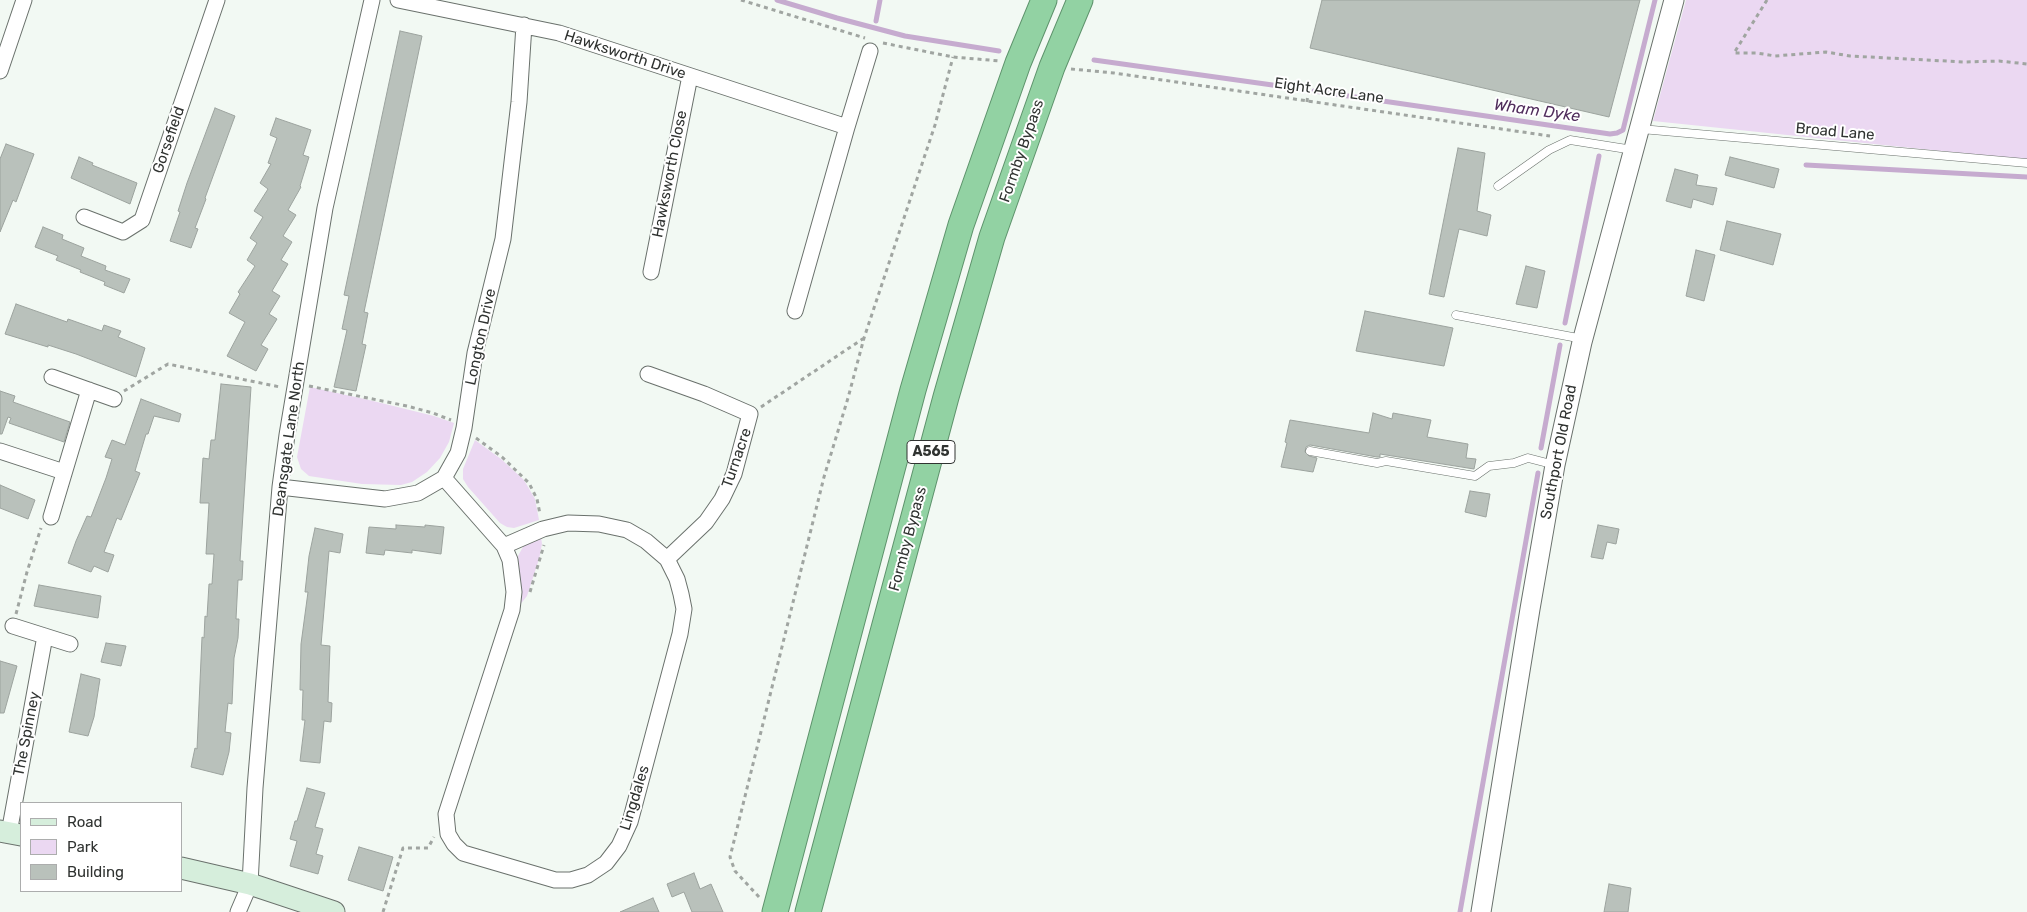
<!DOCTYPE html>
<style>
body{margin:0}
#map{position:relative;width:2027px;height:912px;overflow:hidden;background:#f2f9f3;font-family:Rubik,sans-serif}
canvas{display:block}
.legend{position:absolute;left:20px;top:802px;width:162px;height:90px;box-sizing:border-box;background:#fff;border:1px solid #acadad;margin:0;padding:6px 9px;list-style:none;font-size:15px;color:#303331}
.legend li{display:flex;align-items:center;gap:10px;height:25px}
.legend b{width:25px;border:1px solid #acadad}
</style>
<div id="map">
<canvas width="2027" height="912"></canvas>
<ul class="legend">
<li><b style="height:6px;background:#d6eedc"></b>Road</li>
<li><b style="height:14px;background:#ebd8f2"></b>Park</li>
<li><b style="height:14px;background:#b9c1bb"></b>Building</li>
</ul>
</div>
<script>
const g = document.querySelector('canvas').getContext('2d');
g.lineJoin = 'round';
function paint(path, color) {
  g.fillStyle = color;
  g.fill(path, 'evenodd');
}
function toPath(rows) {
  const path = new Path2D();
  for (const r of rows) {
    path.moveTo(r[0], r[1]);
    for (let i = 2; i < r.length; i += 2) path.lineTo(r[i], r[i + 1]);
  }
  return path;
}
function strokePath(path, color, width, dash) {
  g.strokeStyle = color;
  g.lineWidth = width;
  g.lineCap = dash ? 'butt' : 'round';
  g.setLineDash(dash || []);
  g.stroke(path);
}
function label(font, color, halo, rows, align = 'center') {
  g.font = font + ' Rubik,sans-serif';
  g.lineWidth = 4;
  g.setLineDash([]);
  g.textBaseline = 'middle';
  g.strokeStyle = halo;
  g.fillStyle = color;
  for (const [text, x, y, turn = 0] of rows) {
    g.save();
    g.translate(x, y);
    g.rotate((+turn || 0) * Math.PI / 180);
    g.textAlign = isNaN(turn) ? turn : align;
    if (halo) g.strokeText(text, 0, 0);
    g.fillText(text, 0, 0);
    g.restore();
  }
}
paint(toPath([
 [1686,0,2027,0,2027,160,1653,121],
 [310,387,369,400,434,416,454,423,449,442,440,458,427,472,412,482,401,485,362,484,309,476,301,469,297,457],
 [475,440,501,459,524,480,535,499,539,520,514,528,507,527,500,523,468,487,463,479,463,469],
 [541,537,542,544,539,559,527,596,519,606,521,591,518,556,524,545]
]), '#ebd8f2');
strokePath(toPath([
 [777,0,837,18,905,36,999,51],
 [876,21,880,0],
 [1094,60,1301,89],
 [1314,91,1610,134,1617,133,1623,130,1655,0],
 [1806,165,2027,177],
 [1565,323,1599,156],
 [1541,448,1560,345],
 [1460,912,1538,473]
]), '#c6abcf', 5);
const building = toPath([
 [1322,0,1640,0,1609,117,1310,48,1322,0],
 [400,31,422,36,364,312,368,313,362,344,366,345,356,391,334,387,347,330,342,329,349,296,344,295,400,31],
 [215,108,235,116,205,198,206,199,195,228,198,229,191,248,170,241,180,212,178,211,187,183,215,108],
 [276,118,311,130,303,155,309,157,300,186,301,187,288,210,296,215,283,236,292,242,281,260,288,264,272,291,280,296,269,314,277,319,261,345,268,349,256,371,227,356,245,322,229,313,240,294,238,292,255,266,247,260,257,243,250,238,263,217,254,211,268,189,260,183,271,164,268,163,277,138,270,135,276,118],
 [6,144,34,154,16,202,13,200,0,232,0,159,6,144],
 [1458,148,1485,153,1477,211,1491,215,1487,236,1459,229,1444,297,1429,294,1458,148],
 [79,157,93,163,92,165,137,183,130,204,71,178,79,157],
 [1730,157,1779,169,1774,188,1725,175,1730,157],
 [1675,169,1698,175,1696,185,1717,188,1713,205,1693,199,1691,208,1666,201,1675,169],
 [1727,221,1781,234,1773,265,1720,250,1727,221],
 [43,227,63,235,62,239,84,248,81,256,106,266,105,270,130,279,124,293,104,285,105,282,80,272,81,270,56,260,58,256,35,247,43,227],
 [1696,250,1715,255,1704,301,1686,296,1696,250],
 [1526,266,1545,271,1537,308,1516,304,1526,266],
 [16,304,67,322,68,319,102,331,104,325,121,331,118,337,145,348,136,377,76,354,48,345,48,347,5,334,16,304],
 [1365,311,1453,328,1444,366,1356,351,1365,311],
 [221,384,251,387,240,561,243,561,242,580,238,580,236,619,239,619,238,638,234,658,232,704,228,703,225,732,231,733,229,752,223,775,191,767,195,748,197,749,202,637,204,638,205,616,207,617,209,584,212,584,214,554,206,554,209,503,200,503,203,458,209,459,211,440,215,440,221,384],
 [0,391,15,396,13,402,70,422,64,442,9,423,11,418,8,417,2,434,0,434,0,391],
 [141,399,181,414,179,422,154,416,148,434,146,434,135,471,140,473,121,520,117,518,104,552,114,555,108,572,94,566,91,572,68,563,76,541,87,516,91,517,106,478,112,459,105,457,112,440,125,445,141,399],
 [1373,413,1392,419,1393,413,1431,420,1427,437,1468,444,1466,458,1476,459,1474,469,1380,454,1380,457,1377,457,1310,445,1306,447,1305,452,1309,456,1317,458,1313,472,1281,467,1287,443,1285,442,1290,420,1369,433,1373,413],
 [0,485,35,500,28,519,0,508,0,485],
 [1470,491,1490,494,1486,517,1465,512,1470,491],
 [396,525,425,527,425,525,444,527,441,554,412,550,412,553,385,550,384,555,366,553,369,527,396,529,396,525],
 [1598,525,1619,529,1616,544,1607,542,1603,559,1591,557,1598,525],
 [315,528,343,534,340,553,329,551,321,645,330,646,328,702,332,703,331,722,324,721,320,763,300,761,305,720,302,720,303,690,300,690,301,644,308,592,305,592,309,556,315,528],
 [39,585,101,596,98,618,34,606,39,585],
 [106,643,126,646,121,666,101,662,106,643],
 [0,661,17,666,4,713,0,713,0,661],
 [81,674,100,679,94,717,88,736,69,732,81,674],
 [307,788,325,793,315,827,323,829,316,854,323,856,318,874,290,866,297,841,290,839,295,821,297,821,307,788],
 [359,847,393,857,383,891,348,880,359,847],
 [694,873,700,889,711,884,723,912,692,912,684,892,672,897,667,884,694,873],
 [1609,884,1631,888,1628,912,1604,912,1609,884],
 [653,898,659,912,620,912,653,898]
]);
paint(building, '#b9c1bb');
strokePath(building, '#9ca39e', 1);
const service = toPath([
 [1641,129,2027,163],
 [1498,186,1549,150,1570,140,1633,150],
 [1456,315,1583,339],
 [1310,451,1377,463,1386,461,1475,476,1489,466,1514,463,1528,458,1555,465]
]);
const minor = toPath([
 [398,0,559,33,847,127,795,311],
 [0,71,24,0],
 [847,127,870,51],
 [84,217,123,232,142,220,217,0],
 [651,272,690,76],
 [648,374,704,394,750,414,734,474,722,499,706,522,667,559],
 [52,377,114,399],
 [0,451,64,472],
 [444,478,504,546,510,560,514,592,512,610,446,814,448,834,454,844,463,853,555,880,571,880,588,875,606,863,619,846,630,822,680,634,684,609,681,594,677,579,667,559,646,541,627,530,599,524,568,523,543,529,504,546],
 [280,487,385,499,418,493,444,478,458,453,464,428,475,353,503,239,519,102,524,25],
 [51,517,89,390],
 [13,626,70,644],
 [9,833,45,636],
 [238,912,250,884,255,788,280,487,287,435,325,208,372,0]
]);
const tertiary = toPath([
 [1481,912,1530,609,1555,465,1582,342,1674,0]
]);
const secondary = toPath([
 [0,831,21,835],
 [181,868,250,884,334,912]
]);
const trunk = toPath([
 [775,912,913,390,961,225,1018,63,1044,0],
 [808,912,946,397,992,237,1052,67,1080,0]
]);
strokePath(service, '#6a716c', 9);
strokePath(minor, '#6a716c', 17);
strokePath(tertiary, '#6a716c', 21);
strokePath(secondary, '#6a716c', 23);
strokePath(trunk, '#5e936c', 27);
strokePath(toPath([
 [741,0,865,38],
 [1767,0,1734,53,1757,53,1775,56,1826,52,1850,56,1965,62,1999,61,2027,64],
 [883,43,953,57,1000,61],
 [1071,69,1114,73,1550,136],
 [1307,102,1309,84],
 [309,386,407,406,433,413,451,420],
 [124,391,168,364,280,387],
 [761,407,864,338],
 [476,438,502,457,529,483,537,499,540,514],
 [530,592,544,545],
 [16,614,27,572,41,528],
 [759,897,735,871,730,857,824,477,848,398,864,338,935,125,953,57],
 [383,912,403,848,428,848,434,837]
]), '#a0a5a1', 3, [4, 4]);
strokePath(service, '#fff', 8);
strokePath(minor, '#fff', 15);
strokePath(tertiary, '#fff', 19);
strokePath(secondary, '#d6eedc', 21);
strokePath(trunk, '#92d2a3', 25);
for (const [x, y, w] of [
 [931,452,48]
]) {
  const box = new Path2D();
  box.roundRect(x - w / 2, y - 11.5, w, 23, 4);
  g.fillStyle = '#fff';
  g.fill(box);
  strokePath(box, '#303331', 1);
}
label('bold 14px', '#303331', null, [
 ["A565",931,452]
]);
label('15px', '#303331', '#fff', [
 ["Hawksworth Drive",625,55,18],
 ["Eight Acre Lane",1329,91,8],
 ["Broad Lane",1835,132,5],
 ["Gorsefield",169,140,-71],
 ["Formby Bypass",1022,151,-71],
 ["Hawksworth Close",670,174,-79],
 ["Longton Drive",481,337,-78],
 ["Deansgate Lane North",289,439,-82],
 ["Southport Old Road",1559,452,-79],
 ["Turnacre",737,458,-71],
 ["Formby Bypass",908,539,-75],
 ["The Spinney",27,734,-79],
 ["Lingdales",635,798,-73]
]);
label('italic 16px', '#502d5c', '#fff', [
 ["Wham Dyke",1537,111,8]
]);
</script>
